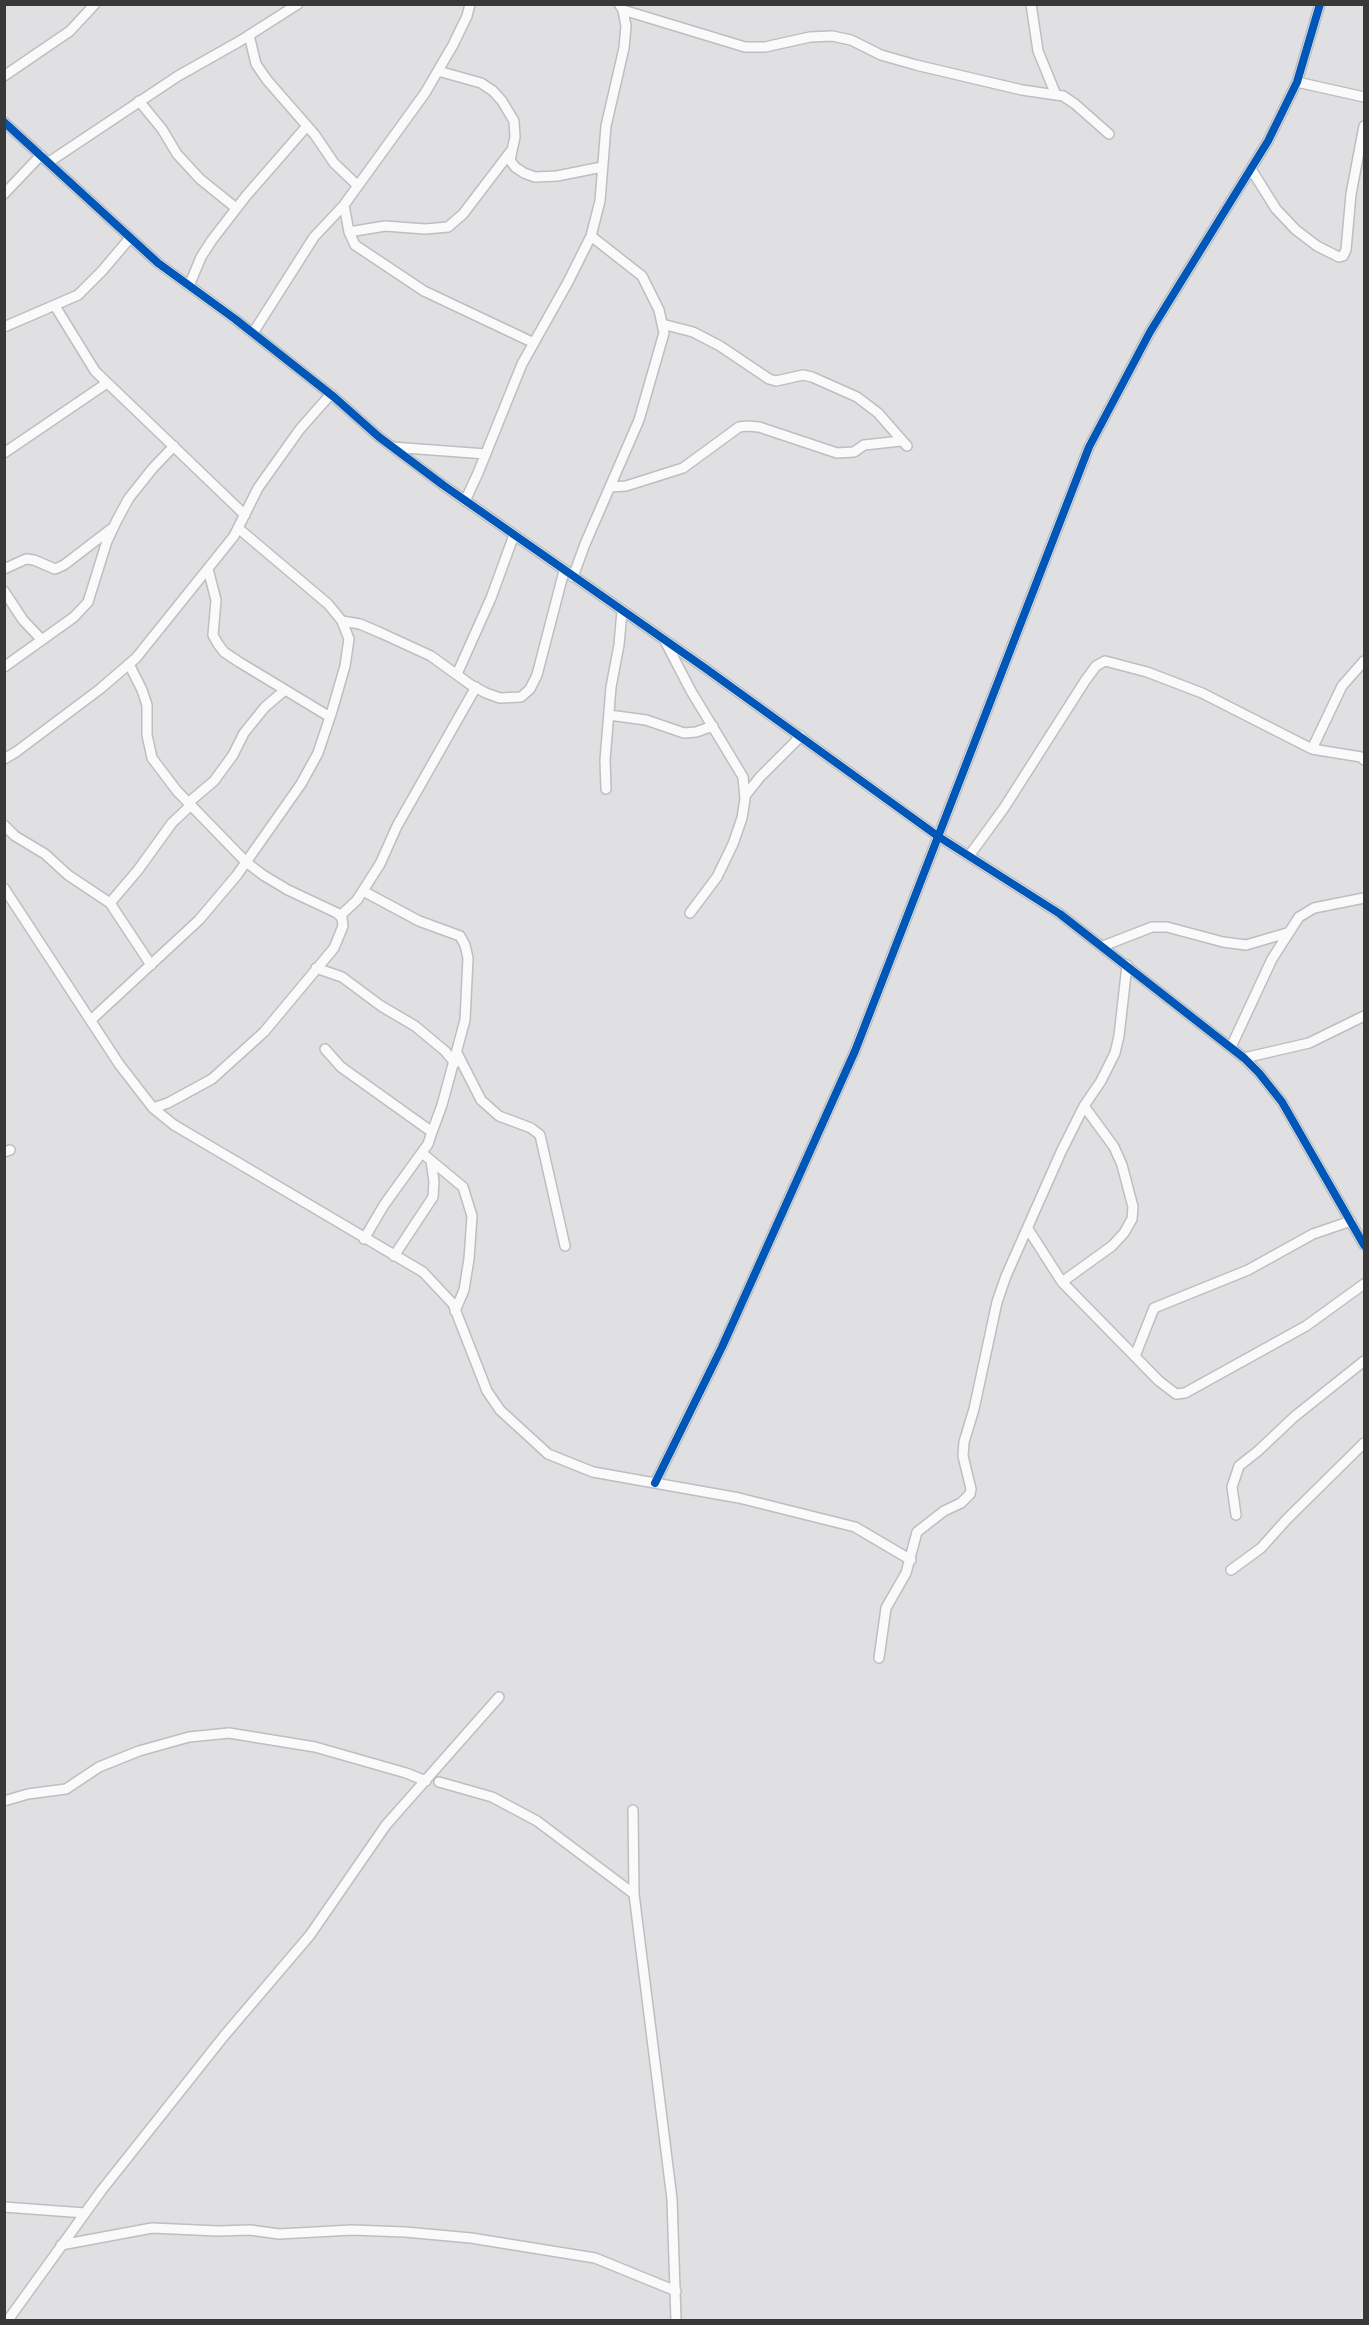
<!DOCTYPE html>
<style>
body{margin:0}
#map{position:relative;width:1369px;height:2325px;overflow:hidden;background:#e0e0e2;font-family:"Golos Text",sans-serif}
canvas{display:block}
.frame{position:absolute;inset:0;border:6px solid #383839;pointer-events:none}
</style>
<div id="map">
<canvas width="1369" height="2325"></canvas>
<div class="frame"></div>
</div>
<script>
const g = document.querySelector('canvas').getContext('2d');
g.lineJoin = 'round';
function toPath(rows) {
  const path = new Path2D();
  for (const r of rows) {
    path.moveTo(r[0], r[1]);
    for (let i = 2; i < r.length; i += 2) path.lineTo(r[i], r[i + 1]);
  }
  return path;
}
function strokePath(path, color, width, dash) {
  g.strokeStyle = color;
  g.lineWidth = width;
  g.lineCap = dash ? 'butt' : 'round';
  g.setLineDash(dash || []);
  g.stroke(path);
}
const minor = toPath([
 [1031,4,1038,51,1056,95],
 [623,10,745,47,765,47,810,37,832,36,851,40,881,55,916,65,1022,90,1063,96,1075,104,1109,134],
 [249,35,256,64,267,80,315,135,334,163,358,186],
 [438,71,481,83,493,91,502,101,514,121,515,137,510,160,515,167,524,173,535,177,557,176,602,167],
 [4,76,70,31,95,4],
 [1297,82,1364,97],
 [139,101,162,129,177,154,200,179,236,208],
 [4,122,158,263,235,319,334,397,379,437,443,485,705,668,939,837,1060,914,1244,1058,1259,1073,1282,1102,1364,1245],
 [49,162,178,76,240,41,298,4],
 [1251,169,1276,209,1296,230,1317,246,1339,257,1343,256,1346,250,1351,194,1364,126],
 [4,194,41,155],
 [344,205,349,232,355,245,424,291,534,343],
 [349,232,385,226,425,229,448,227,463,214,511,151],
 [189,286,201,257,212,240,246,196,307,126],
 [55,306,95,371,245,515],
 [662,324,693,332,720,346,769,379,776,381,803,375,812,377,857,397,878,413,907,446],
 [4,327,78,295,102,271,130,238],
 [253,333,314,237,344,205,425,93,453,45,467,16,470,4],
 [392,447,486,454],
 [4,453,107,383],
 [610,487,626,486,683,468,739,427,747,426,759,427,837,453,854,452,864,445,901,441],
 [465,501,478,473,522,364,568,282,591,236,600,201,606,126,624,48,626,26,623,10,619,4],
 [4,569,26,559,34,560,55,569,64,565,111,529],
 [208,569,216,600,213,635,218,644,224,652,239,662,330,717],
 [573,577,585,544,639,420,664,333,659,310,642,276,591,236],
 [4,591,23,620,42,640],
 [342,621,360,624,381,633,431,656,471,685,486,693,500,698,521,697,530,689,537,675,564,571],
 [665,641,691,691,743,777,745,799,742,818,733,844,717,877,690,913],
 [129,664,142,690,147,705,147,735,152,758,177,791,246,862,263,875,288,890,337,913,342,918,343,926,334,948,264,1032,212,1079,168,1103,153,1108],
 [4,667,74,617,88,602,107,541,117,520,129,498,153,468,174,446],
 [457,674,491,598,514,535],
 [609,715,646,720,684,733,696,732,713,726],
 [1312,749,1342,686,1364,661],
 [4,759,16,752,100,689,136,658,234,536,258,488,300,429,331,394],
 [606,789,605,760,611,687,619,645,622,611],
 [745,796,760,777,801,736],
 [188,803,214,781,233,755,244,733,265,707,285,690],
 [4,825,15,836,45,854,68,875,110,903,151,965],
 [969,856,1004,808,1085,681,1096,666,1105,661,1147,672,1202,693,1312,749,1361,757,1364,760],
 [4,888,119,1064,153,1108,174,1125,423,1272,453,1304,487,1391,500,1410,548,1454,593,1472,739,1498,855,1527,911,1560],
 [363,891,419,921,460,936,465,945,468,958,465,1020,442,1105,432,1132,428,1144,384,1205,364,1239],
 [110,903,138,870,172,823,190,806],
 [340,916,357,900,380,864,397,826,476,687],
 [1103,946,1152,927,1167,927,1223,942,1246,945,1287,933],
 [316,968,342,977,381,1006,415,1026,445,1051,455,1063],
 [91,1020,199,920,237,875,301,784,318,753,332,711,345,666,349,639,342,621,328,604,238,528],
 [1231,1047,1272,959,1299,917,1314,908,1364,898],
 [325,1049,341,1067,432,1132],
 [457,1053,481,1100,499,1116,531,1128,540,1135,565,1246],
 [1244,1058,1309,1043,1364,1016],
 [4,1152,10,1150],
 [422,1153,463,1187,472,1216,469,1259,464,1290,455,1311],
 [1028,1229,1062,1282,1159,1381,1176,1394,1185,1393,1306,1326,1364,1284],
 [394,1256,433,1197,434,1181,431,1161],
 [1062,1282,1112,1246,1124,1233,1132,1219,1133,1207,1122,1165,1114,1147,1084,1106],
 [1135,1356,1154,1308,1248,1270,1313,1234,1351,1221],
 [655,1483,722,1347,855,1051,1089,447,1150,332,1268,141,1297,82,1320,4],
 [1236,1515,1232,1487,1239,1466,1258,1451,1294,1417,1364,1361],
 [1231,1570,1261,1548,1287,1519,1364,1443],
 [879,1658,886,1608,906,1573,917,1532,944,1511,961,1503,970,1494,971,1489,963,1456,964,1442,974,1409,997,1302,1006,1276,1061,1152,1084,1106,1101,1081,1115,1053,1119,1036,1127,965],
 [439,1782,492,1797,537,1821,634,1894],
 [4,1801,28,1794,66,1789,99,1767,139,1751,189,1737,229,1733,315,1747,406,1773,426,1781],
 [633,1810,634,1894,672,2199,676,2320],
 [4,2207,85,2213],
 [61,2245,152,2228,218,2231,250,2230,279,2234,352,2230,405,2232,471,2238,595,2258,676,2291],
 [8,2320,101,2191,224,2036,310,1935,386,1825,499,1697]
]);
strokePath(minor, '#bebec0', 12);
strokePath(minor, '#fafafb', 9);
strokePath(toPath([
 [4,122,158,263,235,319,334,397,379,437,443,485,705,668,939,837,1060,914,1244,1058,1259,1073,1282,1102,1364,1245],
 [655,1483,722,1347,855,1051,1089,447,1150,332,1268,141,1297,82,1320,4]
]), '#0057b8', 8);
</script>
